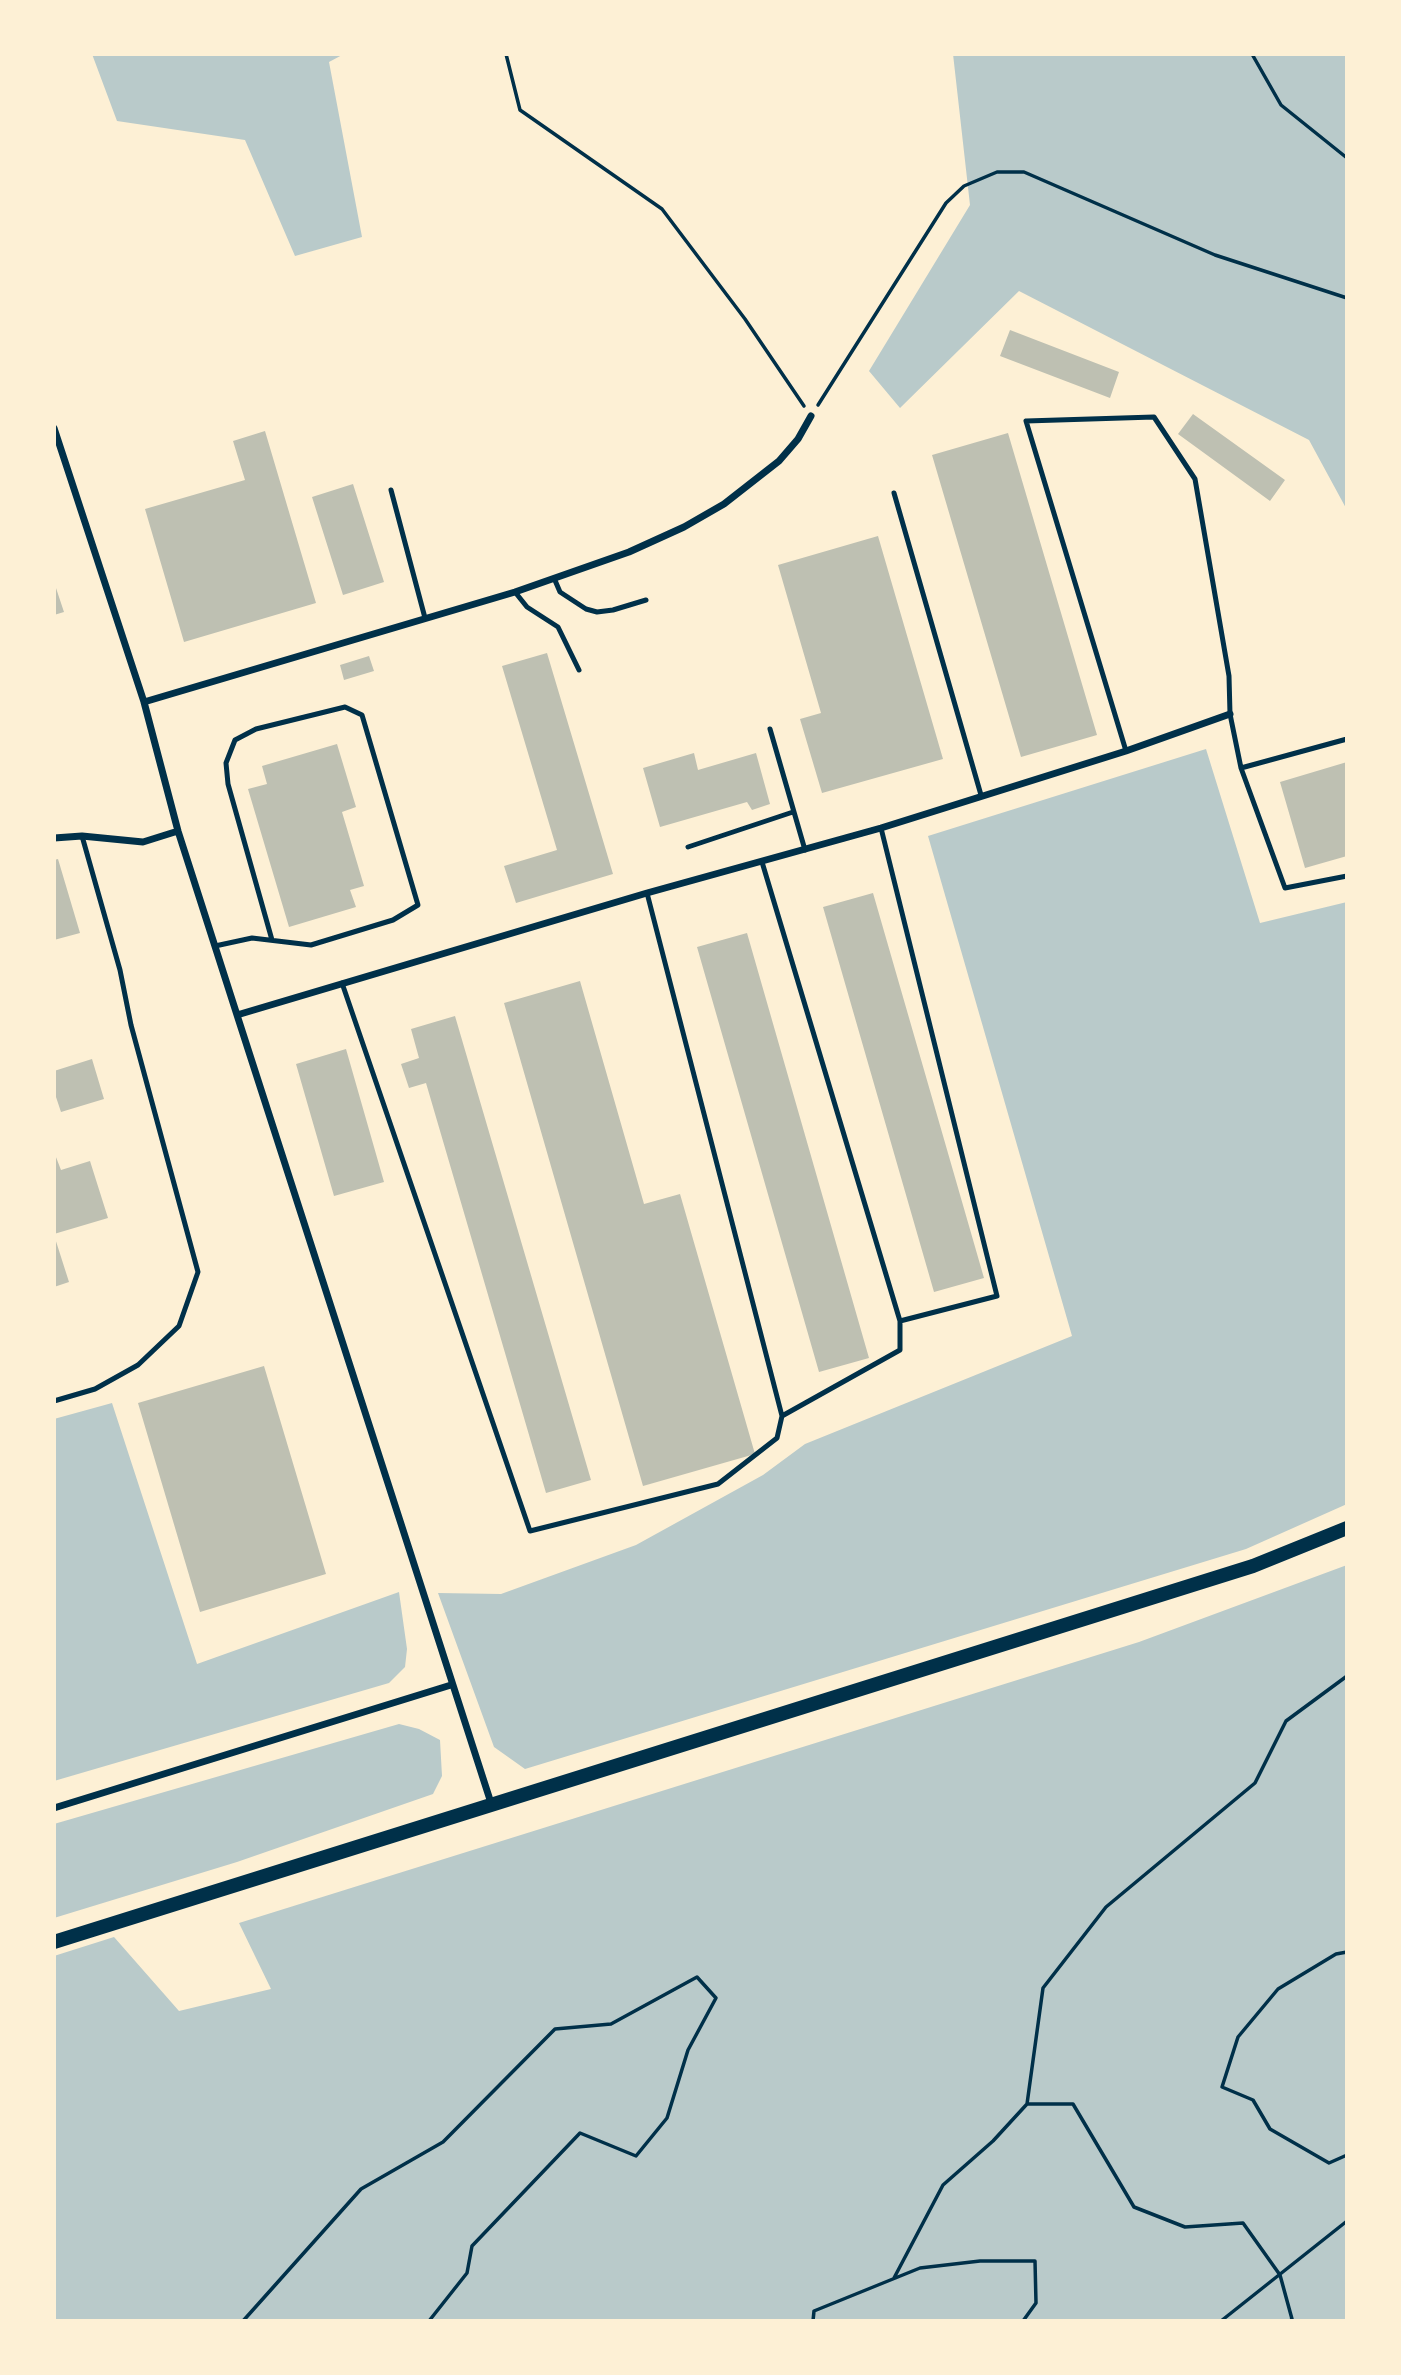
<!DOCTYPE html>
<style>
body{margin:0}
#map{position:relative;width:1401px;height:2375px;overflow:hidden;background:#fdf0d5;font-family:"Times New Roman",serif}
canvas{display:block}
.frame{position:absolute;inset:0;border:56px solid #fdf0d5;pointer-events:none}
</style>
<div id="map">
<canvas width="1401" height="2375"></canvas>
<div class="frame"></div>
</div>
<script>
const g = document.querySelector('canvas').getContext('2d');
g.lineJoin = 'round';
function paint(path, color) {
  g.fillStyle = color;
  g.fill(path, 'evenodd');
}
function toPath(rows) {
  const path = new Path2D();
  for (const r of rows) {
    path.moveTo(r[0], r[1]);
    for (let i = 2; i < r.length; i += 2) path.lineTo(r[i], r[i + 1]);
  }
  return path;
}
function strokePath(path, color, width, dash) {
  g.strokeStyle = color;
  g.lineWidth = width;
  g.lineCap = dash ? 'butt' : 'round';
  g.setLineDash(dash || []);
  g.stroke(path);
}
paint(toPath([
 [92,54,344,54,329,62,362,237,295,256,245,140,117,121],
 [953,54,1347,54,1347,510,1309,440,1019,291,900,408,869,371,970,205],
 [1206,749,1260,923,1347,902,1347,1504,1246,1549,525,1769,494,1747,438,1593,501,1594,636,1545,763,1475,805,1444,1072,1336,928,836],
 [112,1403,197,1664,399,1592,407,1649,405,1667,389,1683,54,1781,54,1419],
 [1347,1565,1347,2321,54,2321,54,1956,114,1937,179,2011,271,1989,239,1923,1139,1642],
 [399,1724,419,1729,440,1740,442,1776,433,1794,237,1862,54,1918,54,1824]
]), '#b9caca');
paint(toPath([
 [1010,330,1119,372,1110,398,1000,356],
 [1193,414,1285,480,1270,501,1178,434],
 [265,431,316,603,184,642,145,509,245,480,233,441],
 [1008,433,1097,735,1021,757,932,455],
 [353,484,384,582,343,595,312,497],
 [878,536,943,759,822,793,800,719,821,713,778,565],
 [54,582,64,612,54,615],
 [547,653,613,874,516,903,504,866,557,850,502,666],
 [369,656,374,671,344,680,340,665],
 [337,744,356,807,342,812,364,886,350,890,356,907,289,927,248,789,267,784,262,766],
 [694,753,698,770,756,753,770,804,752,810,747,802,660,827,643,768],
 [1347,762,1347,856,1305,868,1280,782],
 [58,859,80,933,54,940,54,860],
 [873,893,984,1278,934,1292,823,907],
 [747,933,869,1358,819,1372,697,947],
 [580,981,644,1204,680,1194,755,1454,643,1486,504,1003],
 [455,1016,591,1480,546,1493,426,1083,409,1088,401,1064,419,1058,411,1029],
 [346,1049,384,1182,334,1196,296,1064],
 [92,1059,104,1099,61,1112,54,1091,54,1071],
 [54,1152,61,1170,90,1161,108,1218,54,1234],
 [54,1235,69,1282,54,1287],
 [264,1366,326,1574,200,1612,138,1403]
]), '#bec0b2');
strokePath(toPath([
 [506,54,520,110,662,209,745,319,804,406],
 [1252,54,1281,105,1347,158],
 [818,405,946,203,964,186,997,172,1024,172,1215,255,1347,298],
 [1347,1952,1336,1954,1278,1989,1238,2037,1222,2087,1253,2100,1270,2129,1329,2163,1347,2155],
 [894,2278,943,2185,993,2141,1027,2104],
 [243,2321,361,2189,443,2142,555,2029,611,2024,697,1977,716,1998,688,2050,667,2118,636,2156,580,2133,472,2246,467,2273,429,2321],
 [813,2321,814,2311,920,2268,980,2261,1035,2261,1036,2303,1023,2321],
 [1221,2321,1347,2221],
 [1290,2321,1292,2319,1280,2275,1243,2223,1185,2227,1134,2207,1073,2104,1027,2104,1043,1988,1106,1907,1255,1783,1286,1721,1347,1676]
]), '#003049', 3.5);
strokePath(toPath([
 [391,490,425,618],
 [894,493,981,795],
 [554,578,560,592,586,609,597,612,613,610,646,600],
 [515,592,527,607,558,627,579,670],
 [770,729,805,850],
 [1126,751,1026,421,1154,417,1195,479,1229,676,1230,714,1241,768,1285,888,1347,876],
 [1241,768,1347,739],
 [688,847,793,812],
 [762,862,900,1321,997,1296,881,828],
 [647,893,782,1416,900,1350,900,1321],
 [215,946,252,938,311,945,393,920,418,905,362,715,345,707,256,729,235,740,226,763,228,784,272,940],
 [342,983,530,1531,718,1484,777,1438,782,1416],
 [54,1401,95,1389,138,1365,179,1326,198,1272,131,1025,120,970,82,836]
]), '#003049', 5);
strokePath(toPath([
 [54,428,144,702,178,831,237,1015,492,1806],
 [144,702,515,592,629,552,684,527,724,504,779,461,798,439,811,416],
 [54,838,82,836,143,842,178,831],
 [237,1015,647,893,881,828,1126,751,1230,714],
 [54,1808,451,1685]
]), '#003049', 7);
strokePath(toPath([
 [54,1942,1253,1566,1347,1528]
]), '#003049', 14);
</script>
